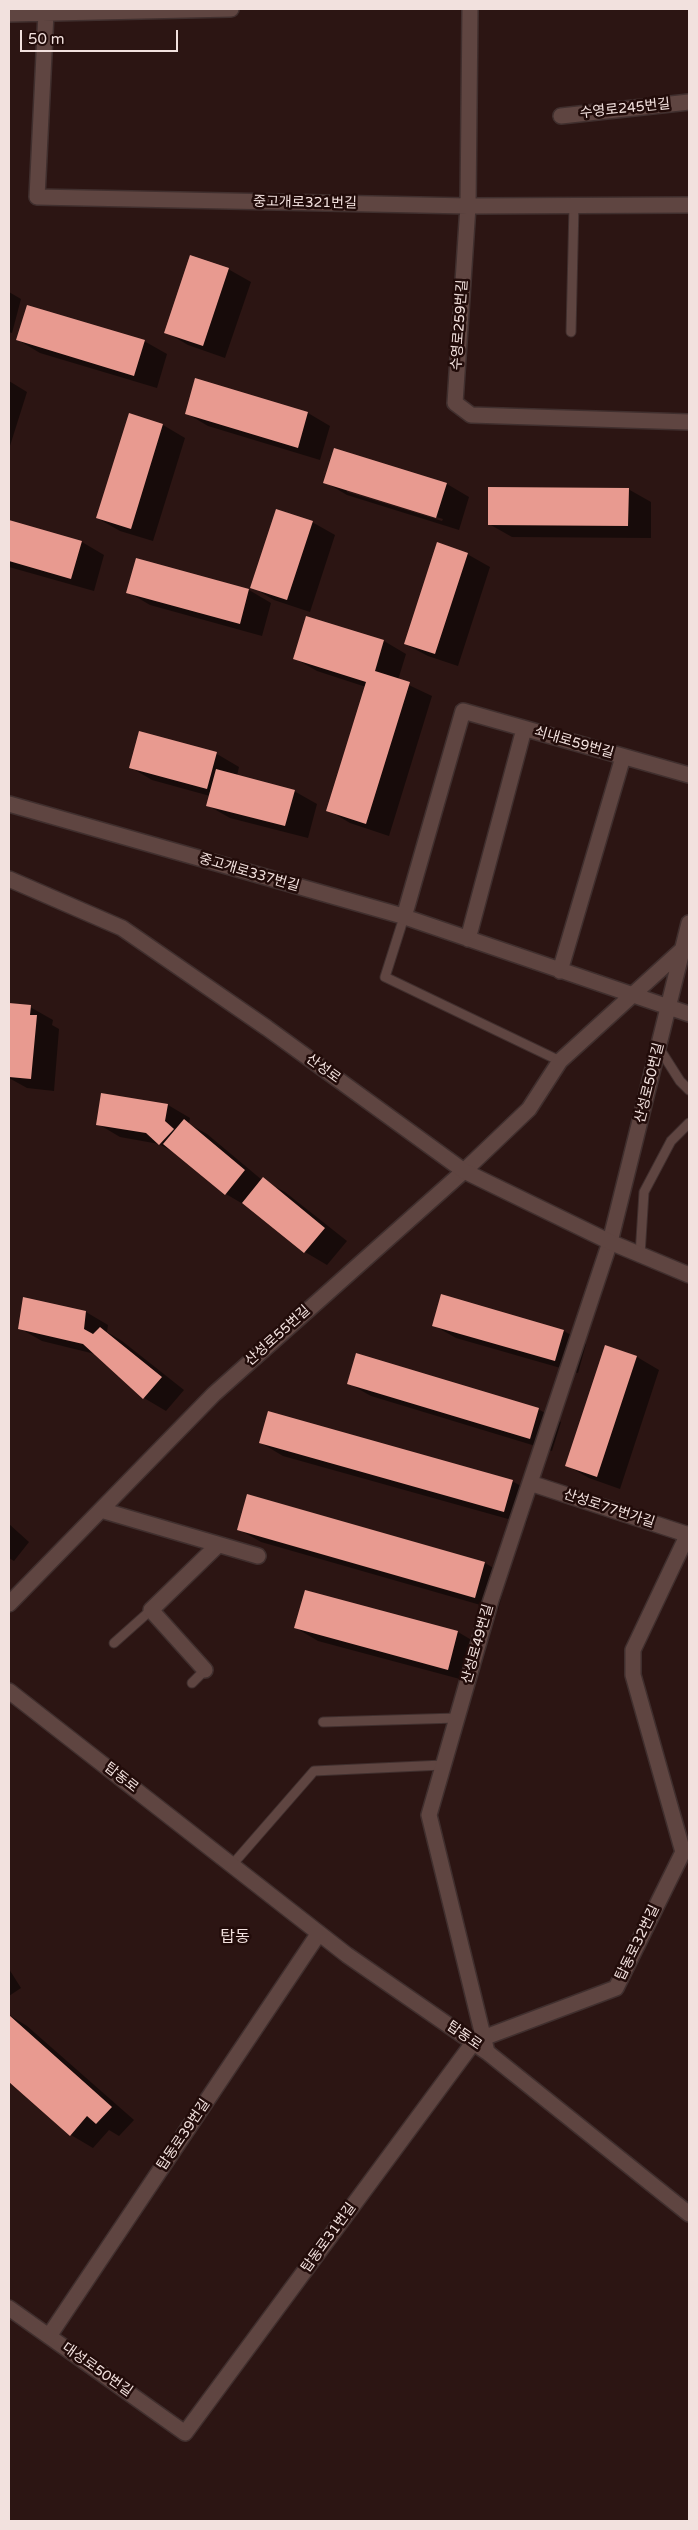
<!DOCTYPE html>
<meta charset="utf-8">
<style>
body{margin:0}
#map{position:relative;width:698px;height:2530px;overflow:hidden;background:#2c1513;font-family:"Varela Round",sans-serif}
canvas{display:block}
.frame{position:absolute;inset:0;border:10px solid #f2e1de;pointer-events:none}
.scale{position:absolute;left:20px;top:30px;width:158px;height:22px;box-sizing:border-box;border:2px solid #f2e1de;border-top:0;padding-left:6px;font-size:15px;line-height:18px;white-space:nowrap;color:#f2e1de;-webkit-text-stroke:4px #220c0a;paint-order:stroke}
</style>
<div id="map">
<canvas width="698" height="2530"></canvas>
<div class="frame"></div>
<div class="scale">50 m</div>
</div>
<script>
const g = document.querySelector('canvas').getContext('2d');
g.lineJoin = 'round';
function paint(path, color) {
  g.fillStyle = color;
  g.fill(path, 'evenodd');
}
function toPath(rows) {
  const path = new Path2D();
  for (const r of rows) {
    path.moveTo(r[0], r[1]);
    for (let i = 2; i < r.length; i += 2) path.lineTo(r[i], r[i + 1]);
  }
  return path;
}
function strokePath(path, color, width, dash) {
  g.strokeStyle = color;
  g.lineWidth = width;
  g.lineCap = dash ? 'butt' : 'round';
  g.setLineDash(dash || []);
  g.stroke(path);
}
function label(font, color, halo, rows, align = 'center') {
  g.font = font + ' "Varela Round","Noto Sans KR",sans-serif';
  g.lineWidth = 5;
  g.setLineDash([]);
  g.textBaseline = 'middle';
  g.strokeStyle = halo;
  g.fillStyle = color;
  for (const [text, x, y, turn = 0] of rows) {
    g.save();
    g.translate(x, y);
    g.rotate((+turn || 0) * Math.PI / 180);
    g.textAlign = isNaN(turn) ? turn : align;
    if (halo) g.strokeText(text, 0, 0);
    g.fillText(text, 0, 0);
    g.restore();
  }
}
paint(toPath([
 [228,269,251,282,225,358,188,345,166,332],
 [9,292,21,299,12,333,9,332],
 [18,340,144,341,167,354,157,388,40,353],
 [196,379,308,413,330,426,320,460,208,426,186,413],
 [9,381,27,392,9,449],
 [130,415,163,425,185,438,153,541,120,531,97,518],
 [335,449,447,484,469,497,459,530,347,495,325,482],
 [347,489,443,519,442,521,347,492],
 [628,489,651,502,651,538,512,537,489,524],
 [9,522,82,542,104,555,94,591,9,567],
 [312,522,335,535,310,612,274,600,252,587],
 [467,554,490,567,458,666,428,656,405,644],
 [137,559,249,590,271,603,262,636,150,605,128,592],
 [384,641,406,654,398,680,432,696,389,836,350,823,328,810,366,687,317,671,294,658],
 [140,732,217,754,239,767,237,776,294,791,317,804,308,838,230,818,207,805,210,796,152,780,130,767],
 [9,1005,30,1007,53,1020,52,1025,59,1029,54,1091,27,1088,9,1078],
 [168,1105,190,1118,189,1124,207,1134,262,1180,285,1192,347,1241,327,1265,305,1252,248,1207,226,1194,179,1155,159,1144,120,1137,98,1124],
 [86,1312,108,1325,107,1332,122,1341,184,1390,166,1411,144,1398,95,1354,42,1341,19,1328],
 [433,1325,564,1331,586,1344,578,1373,456,1338],
 [605,1347,637,1357,659,1370,620,1489,589,1478,566,1465],
 [348,1383,538,1409,561,1422,552,1451,371,1396],
 [261,1443,512,1481,535,1494,526,1524,283,1456],
 [248,1495,485,1563,507,1576,498,1610,261,1542,238,1529],
 [9,1524,29,1542,14,1561,9,1558],
 [306,1591,458,1632,480,1645,471,1682,318,1641,296,1628],
 [9,1969,21,1988,9,1996],
 [9,2015,27,2026,134,2120,119,2136,109,2130,93,2148,71,2135,9,2080]
]), '#0007');
paint(toPath([
 [190,255,229,268,203,346,164,333],
 [27,305,145,340,134,376,16,340],
 [195,378,308,412,298,448,185,414],
 [129,413,163,424,131,529,96,518],
 [334,448,447,483,436,518,323,483],
 [488,487,629,488,628,526,488,525],
 [276,509,313,521,287,600,250,588],
 [9,520,82,541,71,579,9,561],
 [437,542,468,553,435,654,404,644],
 [136,558,249,589,240,624,126,593],
 [306,616,384,640,375,671,410,682,366,824,326,811,366,682,293,659],
 [139,731,217,752,207,789,129,768],
 [216,769,295,790,285,826,206,806],
 [9,1003,31,1005,30,1015,37,1015,31,1079,9,1077],
 [101,1093,168,1104,165,1121,174,1129,159,1145,146,1133,96,1125],
 [184,1119,245,1170,225,1195,163,1144],
 [263,1177,325,1228,304,1253,242,1203],
 [441,1294,564,1330,555,1361,432,1326],
 [23,1297,86,1311,84,1329,93,1334,100,1327,162,1377,143,1399,83,1344,18,1329],
 [605,1345,637,1356,597,1477,565,1466],
 [356,1353,539,1408,530,1439,347,1384],
 [268,1411,513,1480,504,1512,259,1443],
 [247,1494,485,1562,475,1598,237,1530],
 [305,1590,458,1631,448,1670,294,1628],
 [9,2015,112,2107,96,2124,87,2116,70,2136,9,2082]
]), '#e89a90');
const service = toPath([
 [571,332,574,205],
 [404,917,385,977,560,1061],
 [659,1048,680,1081,689,1090],
 [640,1255,644,1192,671,1141,689,1123],
 [114,1643,151,1610],
 [192,1683,205,1670],
 [323,1722,457,1718],
 [232,1865,314,1771,443,1765]
]);
const minor = toPath([
 [470,9,468,206,455,403,471,415,689,422],
 [46,13,37,197,468,206,689,205],
 [9,14,231,9],
 [561,116,689,102],
 [9,804,399,915,689,1014],
 [404,917,463,711,689,775],
 [468,939,524,729],
 [560,971,623,757],
 [530,1483,689,1535],
 [101,1510,258,1556],
 [9,1604,214,1394,464,1171,529,1109,560,1061,684,948],
 [205,1670,151,1610,218,1545],
 [9,1691,347,1955,487,2052,689,2214],
 [483,2038,616,1988,683,1852,633,1675,633,1650,688,1534],
 [487,2052,429,1815,491,1600,610,1242,689,923],
 [9,2308,185,2433,473,2043],
 [49,2336,319,1933]
]);
const tertiary = toPath([
 [9,879,122,928,267,1028,464,1171,610,1242,689,1275]
]);
strokePath(service, '#402f2e', 11);
strokePath(minor, '#402f2e', 18);
strokePath(tertiary, '#402f2e', 18);
strokePath(service, '#5f4541', 9);
strokePath(minor, '#5f4541', 15);
strokePath(tertiary, '#5f4541', 15);
label('14px', '#f2e1de', '#220c0a', [
 ["수영로245번길",625,109,-6],
 ["중고개로321번길",305,203,1],
 ["수영로259번길",460,325,-86],
 ["쇠내로59번길",574,743,16],
 ["중고개로337번길",249,873,16],
 ["산성로",323,1069,36],
 ["산성로50번길",650,1083,-76],
 ["산성로55번길",278,1336,-42],
 ["산성로77번가길",609,1509,18],
 ["산성로49번길",478,1644,-74],
 ["탑동로",121,1778,38],
 ["탑동로32번길",638,1943,-64],
 ["탑동로",464,2036,35],
 ["탑동로39번길",184,2135,-56],
 ["탑동로31번길",329,2238,-54],
 ["대성로50번길",97,2370,35]
]);
label('16px', '#f2e1de', '#220c0a', [
 ["탑동",235,1938]
]);
</script>
